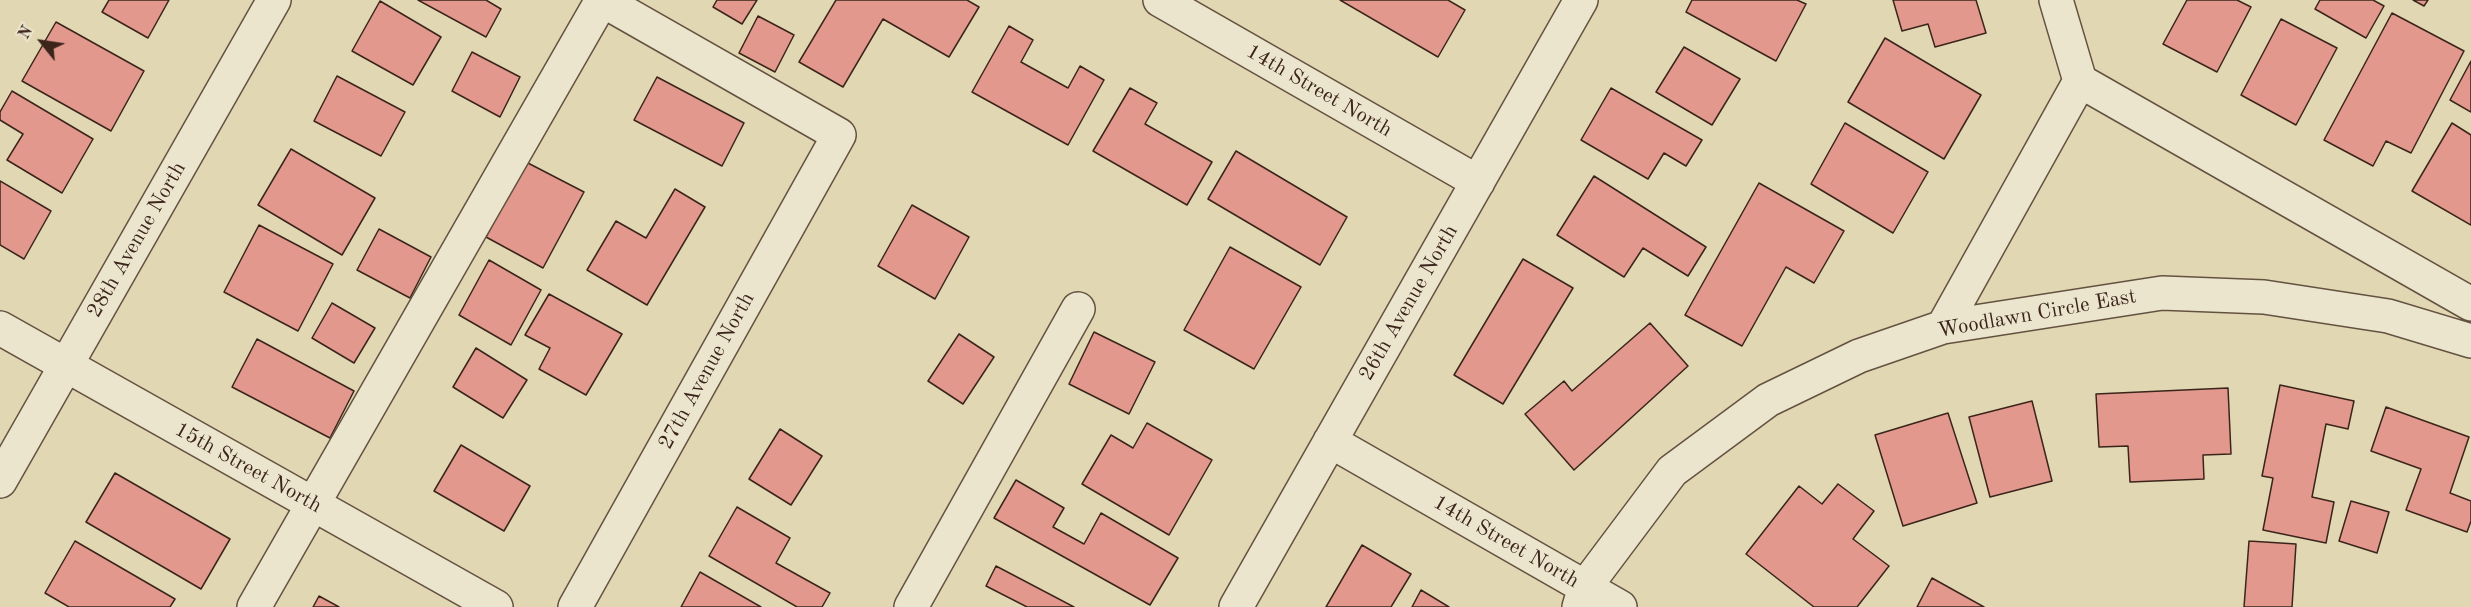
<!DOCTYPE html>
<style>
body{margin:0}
#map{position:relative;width:2471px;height:607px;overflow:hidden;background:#e1d7b3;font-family:"Old Standard TT",serif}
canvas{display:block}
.north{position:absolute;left:12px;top:12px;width:60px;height:60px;-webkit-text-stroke:4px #ece5ce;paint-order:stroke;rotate:300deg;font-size:16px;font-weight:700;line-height:24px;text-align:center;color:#3b251b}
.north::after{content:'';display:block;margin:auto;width:21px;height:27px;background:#3b251b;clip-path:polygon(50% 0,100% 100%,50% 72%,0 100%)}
</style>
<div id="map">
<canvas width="2471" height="607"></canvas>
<div class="north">N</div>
</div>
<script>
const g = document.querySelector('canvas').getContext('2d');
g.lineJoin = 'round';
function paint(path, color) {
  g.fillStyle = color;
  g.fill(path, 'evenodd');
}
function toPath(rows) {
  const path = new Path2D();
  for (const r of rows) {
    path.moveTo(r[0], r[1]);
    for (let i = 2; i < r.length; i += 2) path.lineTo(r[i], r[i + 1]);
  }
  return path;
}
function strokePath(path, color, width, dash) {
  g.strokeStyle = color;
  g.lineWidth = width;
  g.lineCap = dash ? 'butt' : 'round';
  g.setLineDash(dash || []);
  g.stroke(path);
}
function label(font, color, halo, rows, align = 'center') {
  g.font = font + ' "Old Standard TT",serif';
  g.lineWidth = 6;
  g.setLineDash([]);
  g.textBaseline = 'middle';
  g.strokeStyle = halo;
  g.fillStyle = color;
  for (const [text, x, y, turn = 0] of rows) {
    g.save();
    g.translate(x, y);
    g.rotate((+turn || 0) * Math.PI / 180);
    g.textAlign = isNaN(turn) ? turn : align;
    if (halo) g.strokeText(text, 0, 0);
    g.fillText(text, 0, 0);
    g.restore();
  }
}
const building = toPath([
 [109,0,169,0,148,38,102,12,109,0],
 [418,0,486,0,501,9,486,37,418,0],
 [717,0,757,0,742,24,713,7,717,0],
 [836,0,967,0,979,7,949,57,883,19,843,87,799,62,836,0],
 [1340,0,1448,0,1465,10,1438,57,1340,0],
 [1692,0,1797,0,1806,4,1776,61,1686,12,1692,0],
 [1893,0,1976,0,1986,33,1935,47,1928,24,1902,31,1893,0],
 [2187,0,2237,0,2251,7,2217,72,2163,44,2187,0],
 [2320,0,2373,0,2384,6,2366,38,2315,9,2320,0],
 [2413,0,2428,0,2424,6,2413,0],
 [380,1,441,37,413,85,352,51,380,1],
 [2392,13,2464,51,2411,153,2386,141,2373,166,2324,140,2392,13],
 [758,16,794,35,775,72,739,53,758,16],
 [2281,19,2337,48,2296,125,2241,95,2281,19],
 [56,22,144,71,111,131,22,81,56,22],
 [1009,26,1033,40,1021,62,1068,88,1080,66,1104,80,1068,145,972,92,1009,26],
 [1885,38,1981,95,1944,159,1848,102,1885,38],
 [1684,47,1740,79,1712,125,1656,92,1684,47],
 [472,52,520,77,500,117,452,91,472,52],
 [2471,61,2471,112,2450,100,2471,61],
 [337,76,405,112,381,156,314,121,337,76],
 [657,77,744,123,722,166,634,120,657,77],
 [1130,88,1157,103,1145,124,1212,162,1187,205,1093,151,1130,88],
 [1611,88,1702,140,1686,166,1664,153,1648,179,1581,140,1611,88],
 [12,91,93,139,62,193,7,160,23,134,0,120,0,112,12,91],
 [1845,123,1928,172,1893,233,1811,184,1845,123],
 [2452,123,2471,135,2471,225,2412,191,2452,123],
 [291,149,375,198,342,255,258,205,291,149],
 [1236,151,1347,217,1320,265,1208,199,1236,151],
 [526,162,584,192,543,268,486,237,526,162],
 [1594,176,1706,247,1688,276,1643,248,1624,277,1557,235,1594,176],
 [0,181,51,211,24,259,0,245,0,181],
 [1759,183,1844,231,1814,283,1786,267,1742,346,1685,315,1759,183],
 [675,189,705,207,647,305,587,270,616,221,646,238,675,189],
 [912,205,969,237,935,299,878,266,912,205],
 [259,225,333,264,298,331,224,292,259,225],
 [379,229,431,257,410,298,357,270,379,229],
 [1230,247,1301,287,1254,369,1184,330,1230,247],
 [1523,259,1573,288,1503,404,1454,375,1523,259],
 [489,260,541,290,511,345,459,315,489,260],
 [549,294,622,334,586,395,539,369,550,348,525,335,549,294],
 [332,303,375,328,354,363,312,338,332,303],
 [1650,323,1688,366,1574,470,1525,414,1564,381,1572,391,1650,323],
 [1094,332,1155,362,1129,414,1069,384,1094,332],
 [959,334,994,357,963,404,928,381,959,334],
 [257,339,354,391,330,438,232,387,257,339],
 [476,348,527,380,503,418,453,387,476,348],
 [2280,385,2354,401,2348,429,2326,424,2312,497,2334,502,2326,543,2263,530,2273,478,2262,476,2280,385],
 [2228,388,2231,454,2203,455,2204,479,2130,482,2128,446,2099,447,2096,394,2228,388],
 [2032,401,2052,481,1990,497,1969,417,2032,401],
 [2386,407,2469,437,2450,493,2471,501,2471,521,2467,532,2406,510,2421,469,2371,451,2386,407],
 [1948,413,1977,503,1903,526,1875,435,1948,413],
 [1147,423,1212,460,1169,535,1082,484,1111,435,1133,448,1147,423],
 [780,429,822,456,791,505,749,479,780,429],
 [461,445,530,486,504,531,434,491,461,445],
 [115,473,230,539,201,589,86,522,115,473],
 [1016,480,1064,508,1053,527,1084,544,1101,513,1178,558,1150,605,994,518,1016,480],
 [1838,484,1874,511,1853,539,1889,566,1857,607,1814,607,1746,554,1799,486,1822,504,1838,484],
 [2351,501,2389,512,2377,553,2339,541,2351,501],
 [737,507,790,538,776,563,830,593,822,607,797,607,709,556,737,507],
 [75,541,175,599,170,607,69,607,45,593,75,541],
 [2249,541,2296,544,2292,607,2244,607,2249,541],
 [1362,545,1411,574,1391,607,1326,607,1362,545],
 [996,566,1074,607,1027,607,986,586,996,566],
 [700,572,761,607,681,607,700,572],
 [1932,578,1984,607,1917,607,1932,578],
 [1421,590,1449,607,1412,607,1421,590],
 [319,596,339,607,313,607,319,596]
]);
paint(building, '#e2988d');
strokePath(building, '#3b251b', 1.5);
const minor = toPath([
 [1160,0,1478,182],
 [2080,81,2471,304],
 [1943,327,2080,81,2056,0],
 [0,328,496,607],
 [1330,441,1620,607],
 [0,481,274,0],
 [254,607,602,0,839,135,575,607],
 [911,607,1078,309],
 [1236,607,1581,0],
 [1579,607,1585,587,1672,471,1768,400,1859,356,1943,327,2162,293,2264,297,2388,316,2471,341]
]);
strokePath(minor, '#645241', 36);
strokePath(minor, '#ece5ce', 33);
label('21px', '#3b251b', '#ece5ce', [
 ["14th Street North",1319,91,30],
 ["28th Avenue North",137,240,-60],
 ["26th Avenue North",1409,303,-60],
 ["Woodlawn Circle East",2037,314,-10],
 ["27th Avenue North",707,371,-61],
 ["15th Street North",248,468,29],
 ["14th Street North",1506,542,30]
]);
</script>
